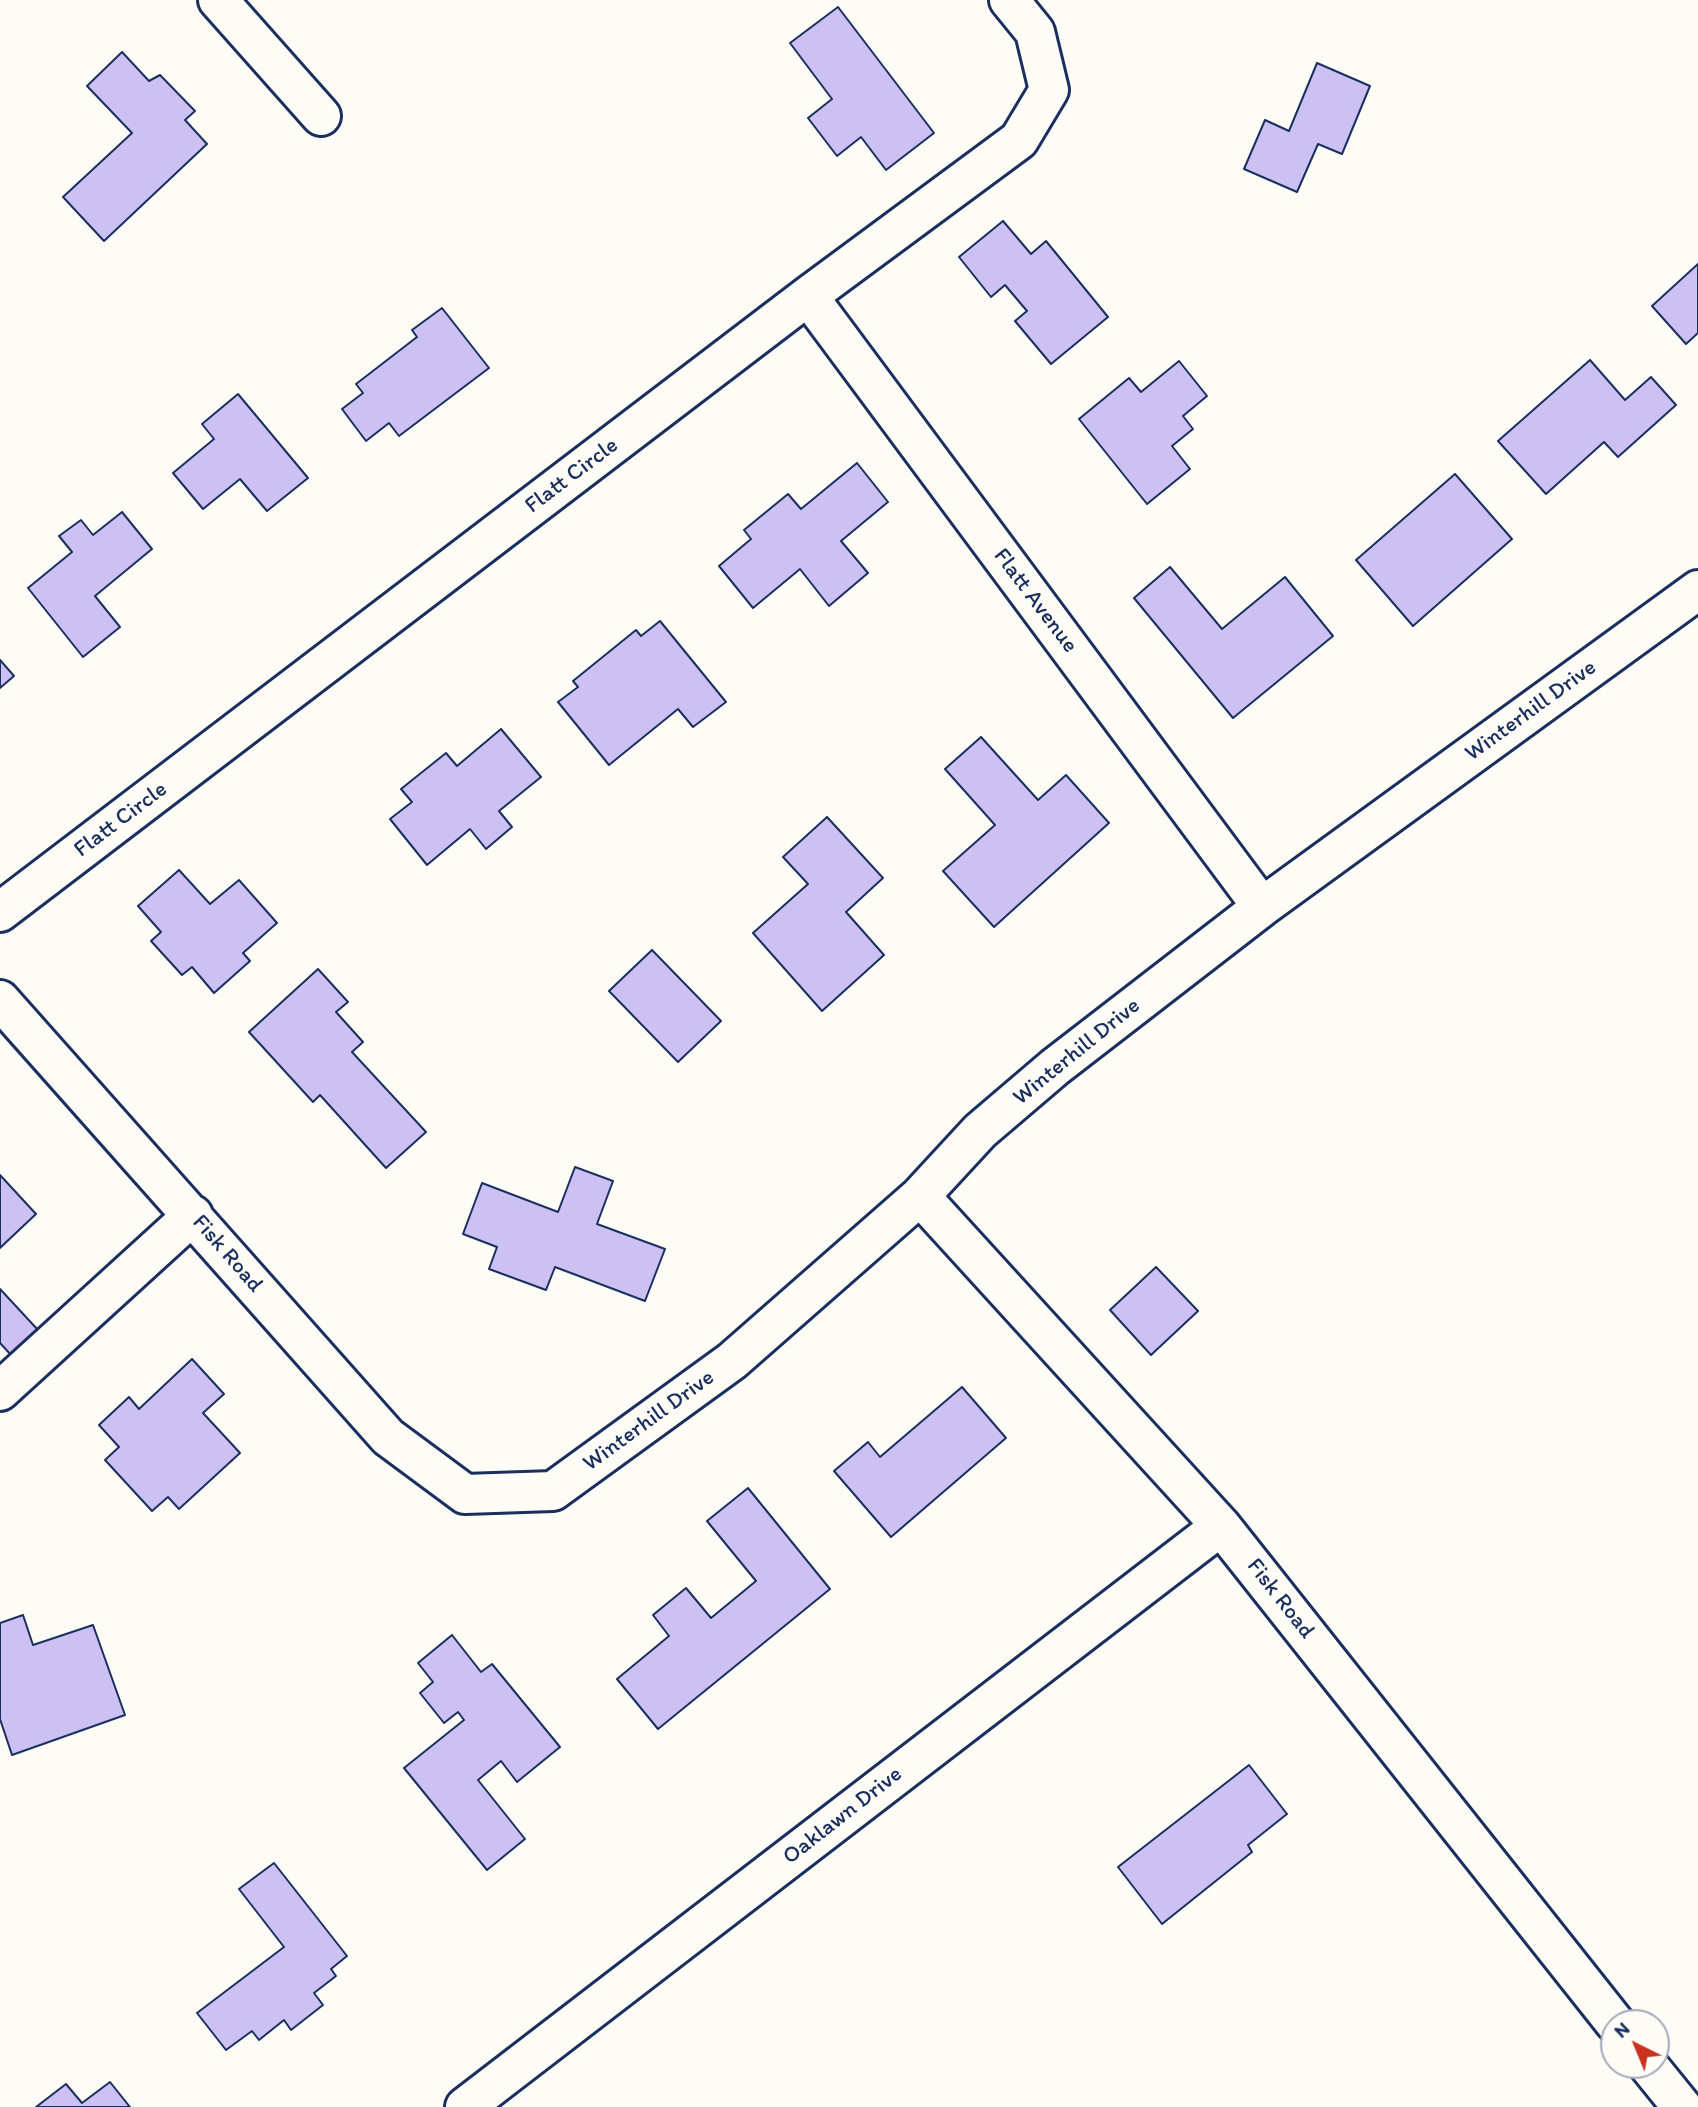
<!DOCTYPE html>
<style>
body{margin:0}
#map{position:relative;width:1698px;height:2107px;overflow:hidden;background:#fdfcf7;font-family:Itim,sans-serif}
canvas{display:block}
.north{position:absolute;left:1600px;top:2009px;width:70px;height:70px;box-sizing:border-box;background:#fdfcf7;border:2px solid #a3aaba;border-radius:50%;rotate:317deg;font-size:19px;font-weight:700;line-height:28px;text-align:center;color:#1b2f5e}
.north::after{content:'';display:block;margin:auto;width:24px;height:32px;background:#c8321e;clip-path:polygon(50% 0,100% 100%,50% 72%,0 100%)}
</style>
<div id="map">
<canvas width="1698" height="2107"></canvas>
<div class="north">N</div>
</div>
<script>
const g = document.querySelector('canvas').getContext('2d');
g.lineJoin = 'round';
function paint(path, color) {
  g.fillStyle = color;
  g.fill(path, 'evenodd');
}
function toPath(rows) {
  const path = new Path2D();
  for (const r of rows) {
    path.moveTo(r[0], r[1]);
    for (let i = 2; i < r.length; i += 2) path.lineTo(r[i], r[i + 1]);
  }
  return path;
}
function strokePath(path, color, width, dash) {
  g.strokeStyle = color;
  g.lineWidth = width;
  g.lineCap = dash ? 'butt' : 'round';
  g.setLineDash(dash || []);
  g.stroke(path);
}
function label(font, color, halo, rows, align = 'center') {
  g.font = font + ' Itim,sans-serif';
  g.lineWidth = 5;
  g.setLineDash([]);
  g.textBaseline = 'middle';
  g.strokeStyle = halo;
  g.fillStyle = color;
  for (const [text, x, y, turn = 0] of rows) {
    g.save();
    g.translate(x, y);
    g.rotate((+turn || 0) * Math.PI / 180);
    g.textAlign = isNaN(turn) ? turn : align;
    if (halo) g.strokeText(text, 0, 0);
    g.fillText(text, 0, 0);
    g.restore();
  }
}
const building = toPath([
 [838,7,934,133,886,170,861,137,837,156,808,118,832,99,790,43,838,7],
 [122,52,149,81,160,75,195,111,185,120,207,144,104,241,63,197,132,133,87,86,122,52],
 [1317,63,1370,86,1342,154,1318,144,1297,192,1244,169,1265,120,1289,131,1317,63],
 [1003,221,1031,254,1046,241,1108,317,1051,364,1015,321,1027,311,1005,285,991,297,959,257,1003,221],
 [1698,264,1698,333,1686,344,1652,306,1698,264],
 [442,308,489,368,399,436,389,423,366,441,342,409,363,393,356,384,417,337,412,330,442,308],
 [1590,360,1625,400,1651,377,1676,405,1618,457,1604,442,1546,494,1498,441,1590,360],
 [1179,361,1207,396,1183,416,1193,429,1172,446,1190,469,1147,504,1079,419,1129,378,1141,392,1179,361],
 [238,394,308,478,267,511,240,479,203,509,173,473,214,439,202,424,238,394],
 [857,463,888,502,841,541,868,573,829,606,800,569,753,608,719,566,751,539,744,530,788,494,801,509,857,463],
 [1455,474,1512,539,1413,626,1356,560,1455,474],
 [122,512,152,549,95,596,120,627,83,657,28,588,72,552,59,536,81,520,93,535,122,512],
 [1170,567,1222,629,1285,577,1333,636,1233,718,1134,598,1170,567],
 [660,621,726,702,693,727,678,709,609,765,558,702,578,687,573,681,636,630,641,636,660,621],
 [0,660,14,676,0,688,0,660],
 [501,729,541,777,499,811,512,827,486,849,470,829,427,865,390,819,412,802,401,789,446,753,457,766,501,729],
 [981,737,1038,800,1066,775,1109,823,994,927,943,871,995,825,945,769,981,737],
 [827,817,883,878,846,912,884,955,822,1011,753,933,808,884,783,857,827,817],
 [179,870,210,904,239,880,277,923,243,953,250,961,214,993,192,967,182,975,151,941,161,932,138,906,179,870],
 [652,950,721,1021,678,1062,609,991,652,950],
 [318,969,348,1002,336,1012,363,1042,352,1052,426,1132,386,1168,320,1095,313,1102,249,1032,318,969],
 [575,1167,613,1181,597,1224,665,1249,645,1301,555,1267,546,1290,489,1269,497,1247,463,1234,482,1183,558,1212,575,1167],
 [0,1175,36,1214,0,1248,0,1175],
 [1156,1267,1198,1311,1151,1355,1110,1310,1156,1267],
 [0,1289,38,1330,11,1355,0,1343,0,1289],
 [192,1359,224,1394,203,1413,240,1453,179,1509,168,1497,152,1511,105,1460,119,1447,99,1425,129,1397,139,1409,192,1359],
 [962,1387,1006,1438,891,1537,834,1471,868,1442,880,1457,962,1387],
 [748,1488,830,1589,658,1729,617,1679,669,1636,653,1615,686,1588,711,1618,756,1581,707,1521,748,1488],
 [23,1615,33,1645,93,1625,125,1715,12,1755,0,1719,0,1623,23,1615],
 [452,1635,481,1672,492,1664,560,1747,517,1782,501,1761,478,1780,525,1839,487,1870,404,1768,464,1720,458,1712,444,1723,420,1693,433,1682,418,1663,452,1635],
 [1249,1765,1287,1814,1248,1845,1252,1852,1162,1924,1118,1867,1249,1765],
 [274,1863,347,1956,331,1969,336,1976,314,1993,323,2005,291,2030,284,2020,259,2040,252,2031,226,2050,197,2013,284,1947,239,1889,274,1863],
 [110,2082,130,2107,36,2107,66,2084,82,2103,110,2082]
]);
paint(building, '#cdc1f3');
strokePath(building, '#1b2f5e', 2);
const minor = toPath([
 [218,0,321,116],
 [808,296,1262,907],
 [0,912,808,296,1019,140,1049,90,1035,32,1009,0],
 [0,1000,388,1437,465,1494,553,1491,732,1361,920,1196,980,1131,1055,1067,1262,907,1698,590],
 [920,1196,1221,1526,1615,2023],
 [0,1391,193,1215],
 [1648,2065,1682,2107],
 [465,2107,1221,1526]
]);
strokePath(minor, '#1b2f5e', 44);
strokePath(minor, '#fdfcf7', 38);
label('23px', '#1b2f5e', '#fdfcf7', [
 ["Flatt Circle",572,476,-37],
 ["Flatt Avenue",1035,601,53],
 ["Winterhill Drive",1531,711,-36],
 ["Flatt Circle",121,820,-37],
 ["Winterhill Drive",1077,1052,-39],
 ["Fisk Road",227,1254,49],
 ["Winterhill Drive",649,1421,-36],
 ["Fisk Road",1280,1599,52],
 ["Oaklawn Drive",843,1816,-38]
]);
</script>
